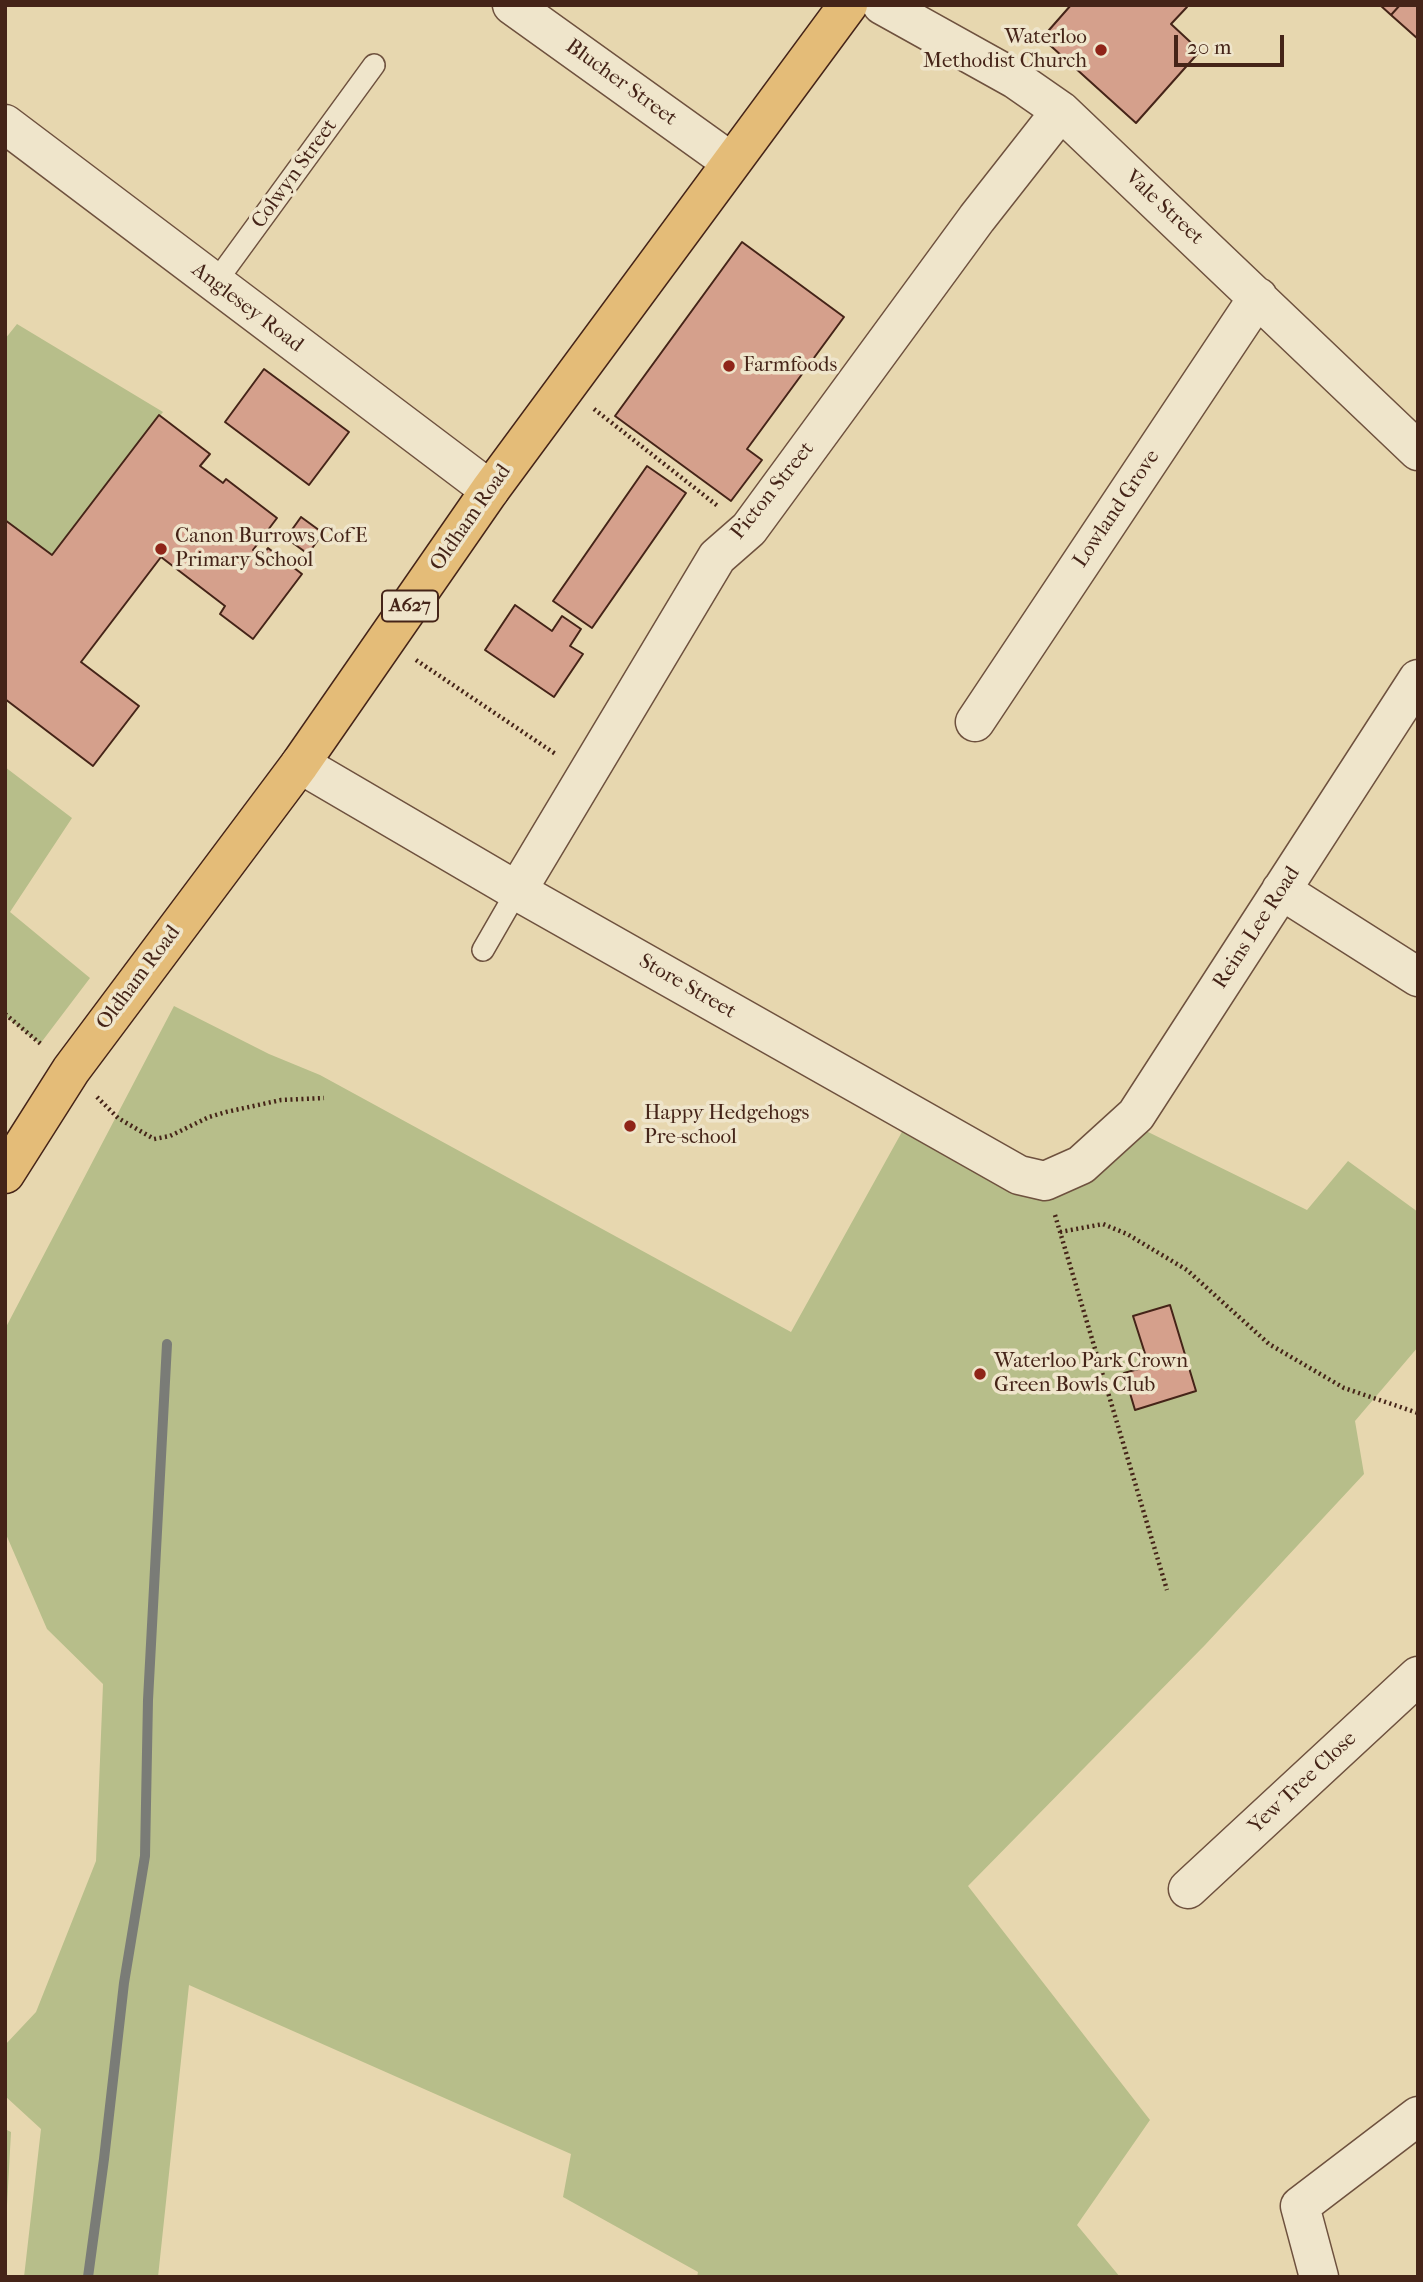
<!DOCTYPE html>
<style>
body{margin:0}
#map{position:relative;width:1423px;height:2282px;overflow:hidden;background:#e7d7af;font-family:"IM FELL French Canon",serif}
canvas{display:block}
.frame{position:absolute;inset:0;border:7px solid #452418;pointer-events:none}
.scale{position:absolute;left:1174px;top:35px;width:110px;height:32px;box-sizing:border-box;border:4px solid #452418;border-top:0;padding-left:9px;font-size:21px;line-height:24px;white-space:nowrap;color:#452418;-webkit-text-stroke:5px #efe5cb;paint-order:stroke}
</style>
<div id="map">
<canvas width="1423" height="2282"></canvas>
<div class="frame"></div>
<div class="scale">20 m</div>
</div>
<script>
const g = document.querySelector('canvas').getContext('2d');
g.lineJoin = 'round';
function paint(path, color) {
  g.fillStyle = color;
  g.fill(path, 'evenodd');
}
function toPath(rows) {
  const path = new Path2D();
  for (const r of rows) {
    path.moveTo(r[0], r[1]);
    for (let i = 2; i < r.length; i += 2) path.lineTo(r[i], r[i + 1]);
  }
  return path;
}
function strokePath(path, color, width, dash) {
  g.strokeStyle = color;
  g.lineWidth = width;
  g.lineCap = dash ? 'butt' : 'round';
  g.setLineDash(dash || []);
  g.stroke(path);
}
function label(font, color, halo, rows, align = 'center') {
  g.font = font + ' "IM FELL French Canon",serif';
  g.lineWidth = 7;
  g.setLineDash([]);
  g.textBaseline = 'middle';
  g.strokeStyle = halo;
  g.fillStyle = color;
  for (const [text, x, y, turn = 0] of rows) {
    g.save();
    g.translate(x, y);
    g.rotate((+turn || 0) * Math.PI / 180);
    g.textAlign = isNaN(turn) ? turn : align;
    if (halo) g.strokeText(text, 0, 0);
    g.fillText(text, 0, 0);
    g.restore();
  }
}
paint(toPath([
 [17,324,163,412,52,555,5,524,5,339],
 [5,767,72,818,10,912,90,978,40,1044,5,1016],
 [174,1006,269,1054,320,1075,791,1332,903,1130,1012,1187,1146,1131,1307,1210,1348,1161,1418,1212,1418,1347,1355,1421,1364,1474,1205,1645,968,1886,1150,2120,1077,2225,1120,2277,697,2277,698,2272,563,2197,571,2154,189,1985,158,2277,24,2277,41,2129,5,2096,5,2045,36,2012,96,1861,103,1684,47,1629,5,1532,5,1329],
 [5,2129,11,2132,5,2242]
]), '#b7be8a');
strokePath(toPath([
 [88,2277,104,2159,124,1983,145,1856,148,1700,167,1344]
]), '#7a7c77', 10);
const building = toPath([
 [1071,5,1185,5,1187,7,1171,24,1200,51,1136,123,1042,38,1071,5],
 [1380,5,1400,5,1391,15,1380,5],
 [1400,5,1418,5,1418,39,1391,15,1400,5],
 [742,242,844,317,747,449,762,460,731,501,615,416,742,242],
 [264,369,349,432,309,485,225,422,264,369],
 [159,415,210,454,200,466,223,483,226,479,277,518,253,550,262,556,268,548,302,574,253,639,220,614,225,606,161,557,81,662,139,706,93,766,5,699,5,520,52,555,159,415],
 [647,466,686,493,592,628,553,601,647,466],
 [301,517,323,533,308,554,286,538,301,517],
 [515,605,552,631,562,616,581,629,570,646,583,654,554,697,485,650,515,605],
 [1170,1305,1196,1391,1135,1410,1124,1373,1149,1366,1133,1316,1170,1305]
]);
paint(building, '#d5a08c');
strokePath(building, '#452418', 2);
const lane = toPath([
 [215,283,374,65],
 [483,950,517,891]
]);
const street = toPath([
 [512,5,731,162],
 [882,5,1015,79,1061,111,1418,451],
 [5,124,490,490],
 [975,722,1258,297],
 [300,764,517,891,1019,1175,1045,1181,1081,1165,1136,1115,1418,679],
 [1281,890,1418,977],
 [517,891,717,557,749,529,977,218,1061,111],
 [1188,1889,1418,1676],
 [1319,2277,1300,2206,1418,2116]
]);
const highway = toPath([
 [5,1174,71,1070,300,764,490,490,848,5]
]);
strokePath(lane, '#6e513e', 24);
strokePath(street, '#6e513e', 41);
strokePath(highway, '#452418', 41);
strokePath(toPath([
 [594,409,719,507],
 [416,660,557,755],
 [5,1014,42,1045],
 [97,1097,118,1118,154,1139,170,1136,209,1117,226,1112,281,1100,324,1098],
 [1055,1215,1167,1590],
 [1060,1232,1103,1224,1127,1234,1187,1270,1269,1344,1344,1388,1418,1413]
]), '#452418', 4.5, [2, 3.5]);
strokePath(lane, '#efe5cb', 21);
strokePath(street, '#efe5cb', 38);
strokePath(highway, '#e4bc78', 38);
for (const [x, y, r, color] of [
 [1101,50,7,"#8f2418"],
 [729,366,7,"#8f2418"],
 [161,549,7,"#8f2418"],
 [630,1126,7,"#8f2418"],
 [980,1374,7,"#8f2418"]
]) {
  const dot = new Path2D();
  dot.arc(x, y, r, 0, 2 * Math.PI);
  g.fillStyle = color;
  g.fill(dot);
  strokePath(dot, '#efe5cb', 2.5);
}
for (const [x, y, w] of [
 [410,606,56]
]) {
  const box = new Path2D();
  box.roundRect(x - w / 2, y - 15.5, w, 31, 5);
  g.fillStyle = '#efe5cb';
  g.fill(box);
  strokePath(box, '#452418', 2);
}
label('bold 19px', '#452418', null, [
 ["A627",410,606]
]);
label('21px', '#452418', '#efe5cb', [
 ["Waterloo",1087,38,"right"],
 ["Methodist Church",1087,62,"right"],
 ["Farmfoods",743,366],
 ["Canon Burrows CofE",175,537],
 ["Primary School",175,561],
 ["Happy Hedgehogs",644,1114],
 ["Pre-school",644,1138],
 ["Waterloo Park Crown",994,1362],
 ["Green Bowls Club",994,1386]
], 'left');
label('21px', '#452418', '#efe5cb', [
 ["Blucher Street",621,83,36],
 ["Colwyn Street",295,174,-54],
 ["Vale Street",1164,208,43],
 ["Anglesey Road",247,308,37],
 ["Picton Street",773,491,-51],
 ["Lowland Grove",1117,509,-56],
 ["Oldham Road",471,518,-55],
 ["Reins Lee Road",1257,928,-57],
 ["Oldham Road",139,978,-53],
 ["Store Street",687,987,30],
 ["Yew Tree Close",1303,1783,-43]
]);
</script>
